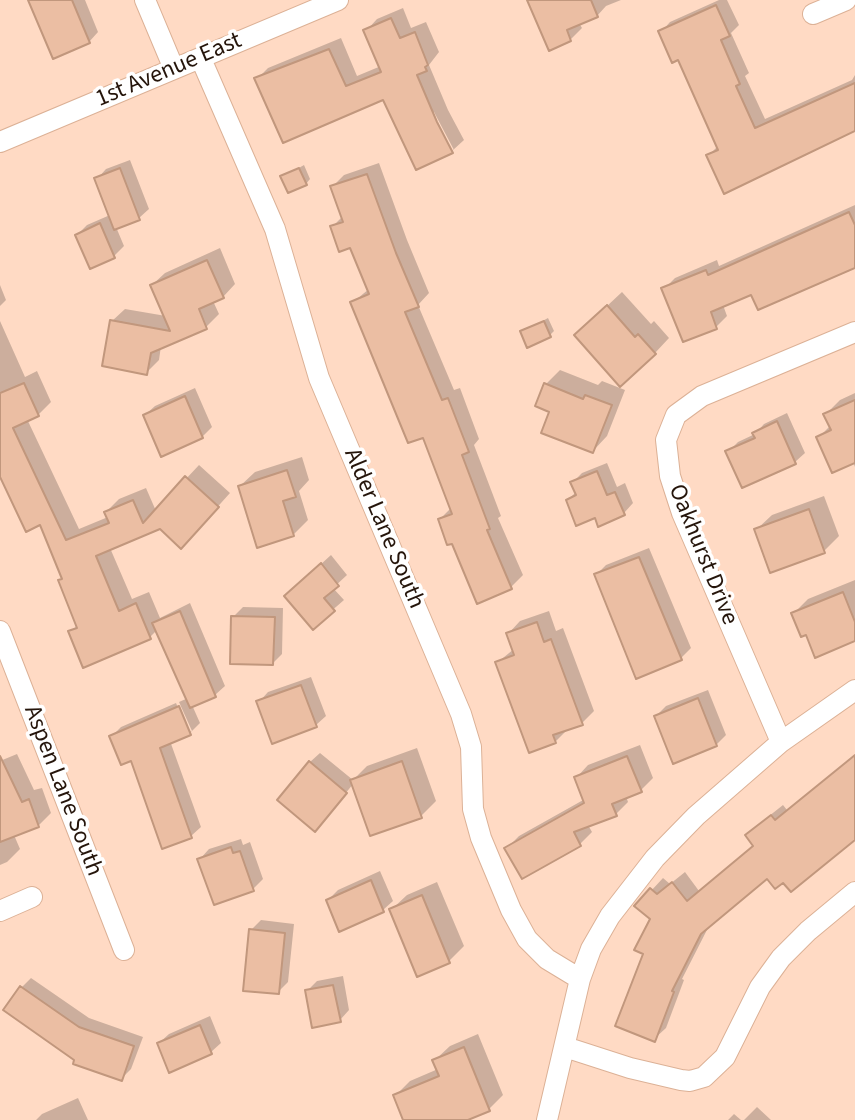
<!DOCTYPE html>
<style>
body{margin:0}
canvas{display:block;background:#ffdac4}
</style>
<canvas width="855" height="1120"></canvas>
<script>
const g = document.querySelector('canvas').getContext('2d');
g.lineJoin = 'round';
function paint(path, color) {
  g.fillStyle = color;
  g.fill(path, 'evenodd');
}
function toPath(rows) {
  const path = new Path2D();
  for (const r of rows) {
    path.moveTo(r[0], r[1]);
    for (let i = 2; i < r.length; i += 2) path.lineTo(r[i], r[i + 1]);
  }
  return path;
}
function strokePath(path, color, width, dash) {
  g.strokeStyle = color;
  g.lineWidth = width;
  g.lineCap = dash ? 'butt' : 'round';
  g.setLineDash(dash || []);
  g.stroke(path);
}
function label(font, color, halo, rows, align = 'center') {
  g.font = font + ' "Source Sans 3",sans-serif';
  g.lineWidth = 7;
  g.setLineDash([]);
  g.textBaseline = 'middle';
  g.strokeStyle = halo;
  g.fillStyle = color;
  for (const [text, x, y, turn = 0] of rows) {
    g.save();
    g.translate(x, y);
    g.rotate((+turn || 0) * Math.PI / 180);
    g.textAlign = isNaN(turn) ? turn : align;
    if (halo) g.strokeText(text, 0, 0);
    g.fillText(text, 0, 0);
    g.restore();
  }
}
paint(toPath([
 [31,0,85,0,98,32,89,42],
 [529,0,621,0,606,6,597,16,579,23,582,28,570,40],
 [719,0,727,0,739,25,731,33,749,73,745,76,765,119,852,80,855,75,855,129,709,155,718,146,679,58,661,32,670,22],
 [403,8,411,28,426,22,439,52,429,65,448,110,464,140,452,151,417,168,384,97,257,79,268,68,341,38,357,76,381,66,366,31,377,19],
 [434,112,454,150,449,150,430,114],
 [130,160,149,209,139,218,116,227,124,246,114,256,91,266,77,235,87,225,110,215,97,179,106,169],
 [379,163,407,240,429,293,418,305,454,390,460,388,479,439,474,445,501,516,498,518,523,575,511,587,453,541,440,519,452,507,425,435,352,303,369,289,352,246,332,227,343,216,333,186,344,175],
 [304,165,310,179,306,184,283,177],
 [855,205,855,262,752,293,723,305,727,316,716,327,664,289,675,278,717,260,719,266],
 [220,248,235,284,223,297,213,301,219,314,206,327,161,346,159,360,146,373,112,321,125,309,166,316,152,285,165,273],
 [0,285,6,300,0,306],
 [622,292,651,324,654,321,669,338,655,353,591,321],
 [548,318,554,331,550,335,522,332],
 [0,321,25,377,37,371,51,402,38,415,27,419,79,529,108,517,106,512,119,499,146,488,156,511,199,465,230,493,194,533,160,527,110,548,132,599,149,592,160,618,190,603,225,686,215,695,192,705,200,723,192,731,179,702,188,698,157,630,150,637,71,632,78,624,60,581,64,577,41,522,0,473],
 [560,370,598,385,602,381,625,390,607,436,593,451,552,410,545,385],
 [195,388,212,427,202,437,145,415,155,406],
 [855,393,855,467,853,462,819,437,831,425,826,414,840,400],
 [787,413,805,453,795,462,728,452,738,442,755,434,764,424],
 [302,457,309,480,299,491,308,520,293,535,240,486,255,472],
 [607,463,617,487,625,483,633,503,624,513,596,515,568,500,576,492,572,483,582,473],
 [824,496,839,536,824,551,757,529,772,515],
 [649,548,691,648,681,658,637,676,596,575,606,565],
 [331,555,347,575,333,588,344,600,313,627,297,586],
 [855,580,855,639,807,632,794,613,808,599],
 [243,607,283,608,282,654,273,663,233,617],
 [549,611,556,631,563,628,594,711,582,723,568,729,555,742,498,662,514,649,508,634,520,621],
 [311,677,326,716,316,725,259,702,268,692],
 [708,690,726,735,716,745,656,716,666,706],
 [176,703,188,731,192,731,170,741,201,827,191,836,132,758,112,736,121,727],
 [640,745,653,778,641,790,626,796,628,802,616,814,588,825,592,832,580,844,523,876,507,848,519,836,585,799,576,778,588,765],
 [417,748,436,801,421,816,353,784,325,819,310,762,320,753,353,780,367,766],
 [17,754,34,790,42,788,51,813,38,826,14,835,20,849,7,862,0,865,0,761],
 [855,755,855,837,784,880,767,876,710,924,682,979,684,980,666,1028,654,1039,646,953,652,919,637,906,663,878,670,884,685,872,699,891,755,845,747,835,759,824,783,805,787,810],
 [241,839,243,845,250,842,263,879,253,889,200,859,209,849],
 [380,871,393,901,383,910,328,900,338,890],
 [437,882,464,946,449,961,419,974,392,909,407,895],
 [261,920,294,924,288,982,278,992,251,930],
 [343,976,349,1010,340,1020,307,991,317,981],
 [31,978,89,1018,143,1037,131,1069,121,1079,77,1059,21,988],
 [210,1016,221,1043,211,1052,159,1043,169,1034],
 [478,1034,503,1095,489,1109,463,1120,405,1120,395,1096,410,1081,438,1069,435,1060,450,1046],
 [78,1098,88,1120,36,1120,42,1114],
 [757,1107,771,1120,744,1120],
 [734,1114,741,1120,728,1120]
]), '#0003');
const building = toPath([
 [28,0,72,0,90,43,53,59,28,0],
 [527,0,591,0,598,17,567,30,571,41,549,51,527,0],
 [716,5,730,36,721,40,740,84,736,86,755,128,855,83,855,131,724,194,706,155,718,150,678,60,672,63,658,31,716,5],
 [391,18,400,38,415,32,428,65,425,67,427,71,417,75,437,122,453,153,416,170,383,100,283,143,254,78,329,49,346,86,381,72,363,30,391,18],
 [120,168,140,220,114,230,94,178,120,168],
 [299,168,307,185,288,193,280,176,299,168],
 [367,174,396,253,419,307,405,312,442,400,448,398,469,452,462,455,490,529,487,530,512,589,477,604,452,544,447,545,438,519,452,514,423,438,408,443,350,302,369,294,350,248,339,252,330,226,343,222,330,186,367,174],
 [849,212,855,225,855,268,758,310,751,295,711,312,717,329,683,342,661,288,706,270,708,275,849,212],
 [100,223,115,258,90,269,75,235,100,223],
 [207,260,224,298,199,309,207,329,151,353,147,375,102,366,110,320,170,331,150,285,207,260],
 [607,305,635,337,638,334,656,354,620,387,574,335,607,305],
 [544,321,551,337,527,348,520,331,544,321],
 [24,383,39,416,13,428,66,540,109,523,104,512,133,500,143,523,185,476,219,507,181,549,160,529,96,556,119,611,136,603,151,639,83,668,68,631,77,628,58,580,62,579,40,525,26,532,0,477,0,393,24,383],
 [544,383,583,399,585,395,612,405,593,453,541,433,549,412,535,406,544,383],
 [185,396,203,438,161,457,143,415,185,396],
 [855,400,855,463,832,473,816,437,831,430,823,414,855,400],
 [777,421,796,464,742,488,725,451,755,438,752,433,777,421],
 [287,470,296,497,283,501,294,536,257,548,238,486,287,470],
 [597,471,607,495,615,492,625,515,598,527,595,518,576,526,566,500,576,495,570,482,597,471],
 [809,509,825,553,770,573,754,529,809,509],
 [639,557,682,660,636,679,594,574,639,557],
 [321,563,339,586,324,598,335,611,313,630,284,596,321,563],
 [843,592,855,622,855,641,815,658,806,635,801,637,791,613,843,592],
 [180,611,216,697,190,708,152,623,180,611],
 [231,616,275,617,273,665,230,664,231,616],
 [537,622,544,642,551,639,583,725,553,735,556,743,529,753,495,662,514,655,506,633,537,622],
 [301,685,317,727,272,744,256,701,301,685],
 [698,698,717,746,673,764,654,716,698,698],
 [179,706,191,735,160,748,192,838,162,849,131,761,121,765,109,736,179,706],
 [855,755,855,840,791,892,783,883,775,889,767,879,701,934,672,991,674,992,655,1042,615,1026,643,954,634,950,650,919,634,906,650,888,657,894,672,882,687,901,753,846,745,835,771,815,775,820,855,755],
 [0,756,22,802,29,799,39,827,0,842,0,756],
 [627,756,642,792,612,804,617,816,574,832,581,846,522,879,504,848,584,803,574,777,627,756],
 [309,761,347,793,315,832,277,800,309,761],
 [402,761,422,818,370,836,350,780,402,761],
 [231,847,233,853,240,851,254,891,214,905,197,859,231,847],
 [371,880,384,912,339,932,326,900,371,880],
 [422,895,450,963,417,977,389,909,422,895],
 [249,929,285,933,279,994,243,991,249,929],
 [333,985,341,1022,312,1028,305,990,333,985],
 [20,986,79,1027,134,1046,122,1081,73,1064,74,1060,3,1010,20,986],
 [200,1025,212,1054,169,1073,157,1043,200,1025],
 [464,1047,490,1111,468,1120,403,1120,393,1095,439,1076,432,1060,464,1047]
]);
paint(building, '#ebbea3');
strokePath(building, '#c1977d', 2);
const minor = toPath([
 [145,0,174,69],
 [813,14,846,0],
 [201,59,275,229,319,378,461,714,471,747,473,809,481,838,511,910,527,939,547,959,580,979],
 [0,142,338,0],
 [0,631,124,950],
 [781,742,682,513,670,476,666,440,676,415,702,396,855,332],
 [0,911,32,897],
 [565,1047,630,1068,681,1080,690,1081,704,1077,725,1057,760,987,781,958,808,931,855,892],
 [547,1120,580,979,591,949,610,916,655,858,696,816,781,742,855,690]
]);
strokePath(minor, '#dcb196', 22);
strokePath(minor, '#fff', 20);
label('24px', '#25150b', '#fff', [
 ["1st Avenue East",169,71,-23],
 ["Alder Lane South",383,529,67],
 ["Oakhurst Drive",702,555,68],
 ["Aspen Lane South",62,791,69]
]);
</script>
